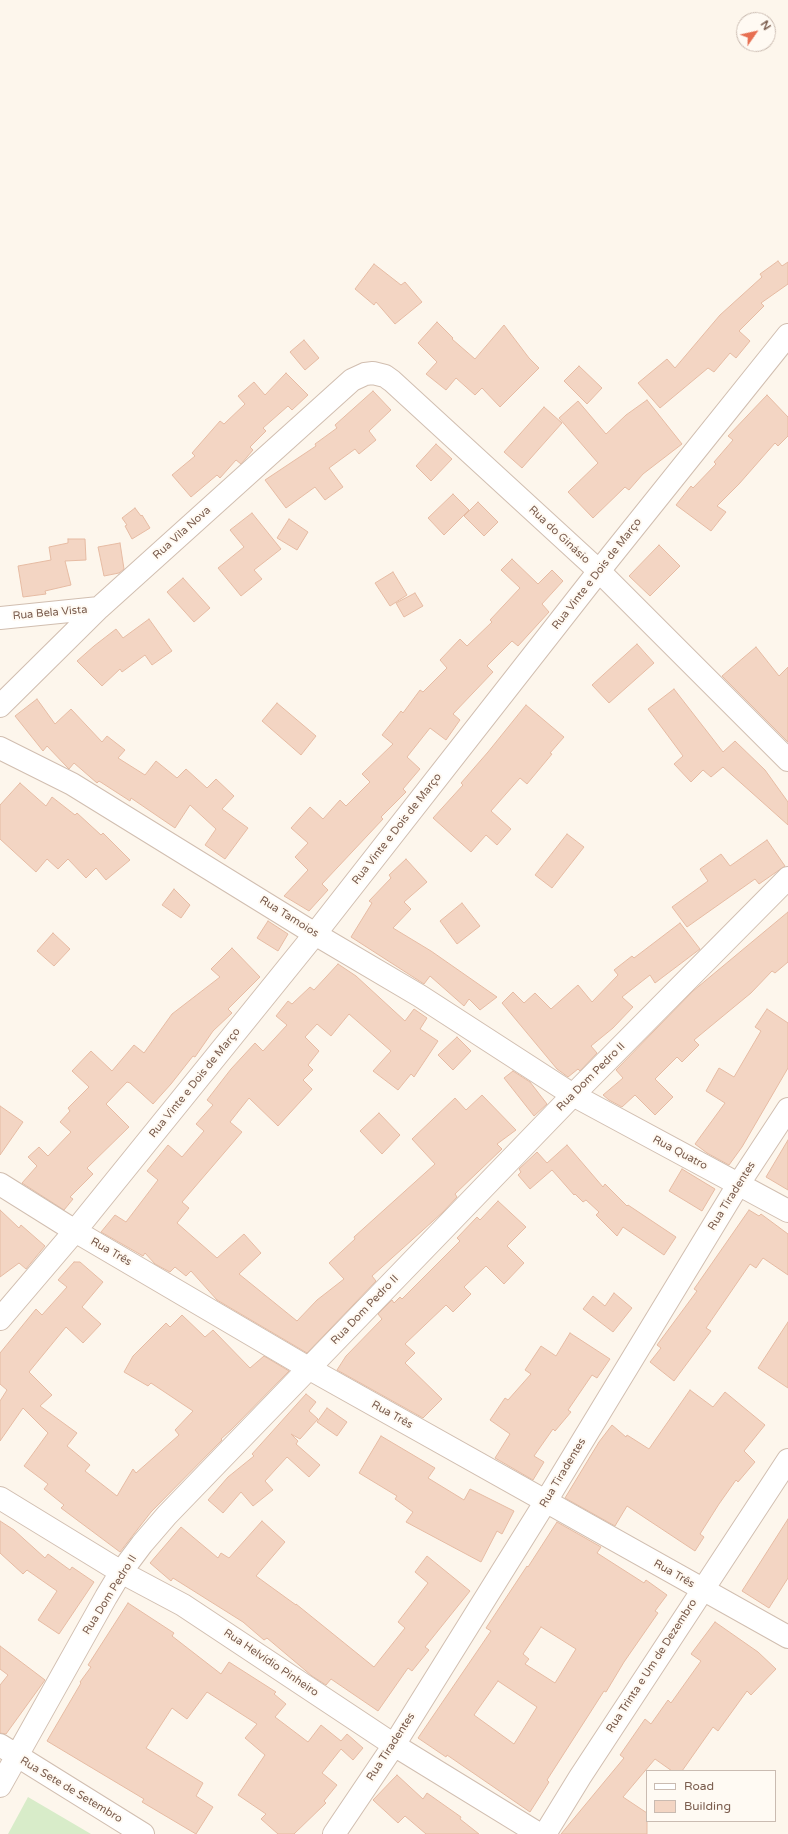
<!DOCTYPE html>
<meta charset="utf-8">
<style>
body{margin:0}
#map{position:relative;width:788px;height:1834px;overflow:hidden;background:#fdf6ec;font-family:"Varela Round",sans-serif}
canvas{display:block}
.legend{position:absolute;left:646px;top:1770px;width:130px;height:52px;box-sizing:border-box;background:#fffaf3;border:1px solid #cabbb1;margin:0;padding:5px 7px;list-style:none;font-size:12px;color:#7a5c4d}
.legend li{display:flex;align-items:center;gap:8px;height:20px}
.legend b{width:20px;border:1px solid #cabbb1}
.north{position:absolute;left:736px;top:12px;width:40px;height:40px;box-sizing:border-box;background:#fffaf3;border:1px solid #cabbb1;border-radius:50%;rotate:56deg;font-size:11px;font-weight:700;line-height:16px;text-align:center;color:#7a5c4d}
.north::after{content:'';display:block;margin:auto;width:14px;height:18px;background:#e76f51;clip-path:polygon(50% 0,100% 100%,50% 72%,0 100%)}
</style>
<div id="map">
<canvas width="788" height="1834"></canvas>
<ul class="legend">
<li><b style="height:5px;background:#fff"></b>Road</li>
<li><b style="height:11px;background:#f3d5c3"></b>Building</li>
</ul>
<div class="north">N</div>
</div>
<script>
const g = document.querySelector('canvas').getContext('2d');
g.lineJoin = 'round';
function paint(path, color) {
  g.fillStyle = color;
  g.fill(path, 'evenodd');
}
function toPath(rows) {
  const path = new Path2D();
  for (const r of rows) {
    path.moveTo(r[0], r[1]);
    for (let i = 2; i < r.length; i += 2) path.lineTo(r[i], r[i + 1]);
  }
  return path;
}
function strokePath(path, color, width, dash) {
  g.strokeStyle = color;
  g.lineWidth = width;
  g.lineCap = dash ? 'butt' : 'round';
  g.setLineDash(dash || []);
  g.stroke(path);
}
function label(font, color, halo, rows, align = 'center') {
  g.font = font + ' "Varela Round",sans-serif';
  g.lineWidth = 4;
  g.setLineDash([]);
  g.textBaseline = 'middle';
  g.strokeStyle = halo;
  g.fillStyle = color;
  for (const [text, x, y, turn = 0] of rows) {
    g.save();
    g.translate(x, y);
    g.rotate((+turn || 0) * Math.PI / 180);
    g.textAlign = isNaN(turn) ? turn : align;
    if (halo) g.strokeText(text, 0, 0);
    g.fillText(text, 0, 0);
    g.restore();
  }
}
paint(toPath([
 [28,1797,91,1834,8,1834]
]), '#d8ecc9');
const building = toPath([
 [778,261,782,266,788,262,788,284,761,303,764,306,739,331,750,341,736,358,730,353,714,372,708,368,660,408,638,383,667,359,675,368,720,315,762,277,760,274,778,261],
 [374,264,401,285,405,282,422,302,395,324,376,302,374,305,355,289,374,264],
 [437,322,453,338,452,339,475,359,504,325,529,358,539,368,500,407,482,388,475,395,456,378,446,390,426,374,437,362,418,343,437,322],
 [304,340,319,358,305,370,290,352,304,340],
 [579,366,602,388,587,404,564,381,579,366],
 [286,373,308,395,292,410,288,406,263,428,266,431,250,447,253,450,241,464,236,460,220,478,217,475,191,497,172,475,195,456,192,453,220,421,224,424,245,404,238,396,254,382,265,395,286,373],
 [373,391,391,410,369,431,376,440,359,454,355,449,329,468,343,487,325,500,315,487,286,508,265,480,316,446,315,444,337,428,335,425,373,391],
 [767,395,788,417,788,436,778,446,775,443,739,484,717,506,726,512,711,531,676,505,691,486,693,488,716,464,714,462,733,440,728,436,767,395],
 [647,400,682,444,643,474,629,490,625,487,593,518,568,492,598,463,559,418,578,401,606,434,626,415,647,400],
 [544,407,562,423,522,468,504,452,544,407],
 [436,444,452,459,431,481,416,466,436,444],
 [453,494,469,510,444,535,428,518,453,494],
 [478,502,498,522,484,536,464,516,478,502],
 [135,508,141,516,142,515,150,528,132,539,125,526,127,525,122,518,135,508],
 [252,513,281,549,254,570,262,579,241,596,218,568,244,547,230,530,252,513],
 [289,519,308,532,297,550,277,538,289,519],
 [68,539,85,539,86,560,65,561,71,585,45,591,46,594,23,597,18,566,51,560,49,547,68,543,68,539],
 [120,543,124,569,119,573,104,576,98,547,120,543],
 [659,545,680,566,650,596,629,576,659,545],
 [512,559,538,584,552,570,563,581,542,604,549,612,518,646,512,641,487,666,493,672,453,714,460,720,446,740,430,728,407,757,420,769,403,789,406,792,381,817,383,819,322,884,328,890,309,911,284,896,308,870,295,857,308,843,291,828,310,807,323,819,340,800,346,806,370,782,362,774,393,744,382,735,401,711,403,713,420,690,423,692,447,668,440,660,460,639,467,646,492,622,490,620,520,588,501,570,512,559],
 [393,572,407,595,390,606,375,583,393,572],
 [183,578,210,608,194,622,167,592,183,578],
 [415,593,423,606,404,617,396,603,415,593],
 [149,619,172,651,152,665,145,655,122,672,120,669,102,686,77,661,94,646,116,629,123,638,149,619],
 [637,644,654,663,609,703,592,685,637,644],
 [756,647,779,676,788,667,788,742,722,676,756,647],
 [674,689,723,752,735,741,765,770,788,802,788,825,723,767,711,777,703,770,691,782,674,764,683,756,648,709,674,689],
 [37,699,55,724,71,709,102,742,107,736,125,750,118,758,145,775,156,761,177,778,186,769,207,788,216,779,234,796,222,809,248,828,225,859,205,845,216,829,190,805,175,828,131,798,130,801,99,781,97,783,74,763,69,769,67,767,47,746,43,751,15,716,37,699],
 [277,703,316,736,301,755,262,721,277,703],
 [526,705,564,737,550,753,552,754,527,784,520,778,491,811,511,829,497,845,486,835,471,852,433,818,463,785,461,783,488,752,526,705],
 [20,783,46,806,52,797,75,815,77,813,101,835,103,833,130,860,106,880,96,868,86,878,68,859,58,869,47,859,36,872,0,839,0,805,20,783],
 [567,834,584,847,552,888,535,875,567,834],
 [767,840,785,866,759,884,755,879,687,927,672,907,708,881,700,869,721,854,730,866,767,840],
 [406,859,427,882,404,902,411,909,393,928,431,951,497,997,480,1010,469,999,464,1006,430,976,424,984,351,937,372,903,369,901,391,878,389,875,406,859],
 [174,889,190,905,181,918,162,905,174,889],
 [462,903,480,926,457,944,440,921,462,903],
 [788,912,788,962,775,973,772,971,751,993,694,1040,699,1045,682,1062,677,1057,655,1079,673,1097,655,1115,635,1095,622,1107,609,1100,603,1095,623,1078,616,1070,693,991,788,912],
 [268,921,288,934,278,951,257,938,268,921],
 [680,923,700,949,655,983,650,975,622,997,633,1007,613,1028,591,1046,597,1053,580,1071,578,1069,568,1077,557,1069,502,1003,513,992,524,1003,535,993,551,1009,578,985,592,1002,618,975,614,970,632,956,634,958,680,923],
 [53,933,70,949,54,966,37,951,53,933],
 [232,948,260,977,228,1009,232,1013,213,1031,195,1057,193,1056,171,1084,153,1104,130,1083,127,1082,106,1104,129,1127,87,1168,93,1174,70,1197,73,1199,64,1210,22,1183,37,1166,28,1157,39,1147,48,1156,71,1132,60,1122,70,1111,68,1108,89,1087,72,1071,91,1051,112,1071,134,1045,144,1053,172,1014,220,977,211,969,232,948],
 [338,964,356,976,405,1021,414,1009,427,1018,420,1029,438,1041,414,1077,411,1074,398,1090,373,1071,391,1051,349,1014,331,1036,317,1024,305,1037,319,1051,308,1065,313,1070,303,1080,312,1089,278,1126,249,1098,230,1122,242,1132,182,1202,189,1208,177,1223,217,1258,244,1234,261,1253,239,1274,297,1321,317,1300,344,1279,329,1263,355,1239,354,1237,435,1164,412,1139,455,1098,466,1110,482,1095,516,1130,497,1144,502,1149,455,1194,457,1197,443,1212,372,1276,376,1281,307,1353,217,1300,191,1271,186,1276,175,1267,170,1272,155,1264,145,1253,143,1256,101,1232,115,1215,126,1222,158,1180,147,1171,168,1145,182,1157,204,1131,196,1124,213,1105,207,1100,231,1069,255,1043,263,1051,287,1025,276,1016,288,1001,292,1004,310,987,314,990,338,964],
 [767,1009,788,1023,788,1068,742,1147,729,1165,707,1153,695,1144,725,1103,706,1091,719,1068,734,1077,761,1031,755,1027,767,1009],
 [457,1037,471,1051,453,1070,438,1055,457,1037],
 [513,1071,530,1082,547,1104,534,1116,504,1078,513,1071],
 [0,1106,23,1122,0,1155,0,1106],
 [379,1113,400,1135,382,1154,360,1131,379,1113],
 [788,1140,788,1190,766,1177,788,1140],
 [567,1145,603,1187,605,1184,627,1206,628,1205,676,1237,664,1255,623,1227,617,1236,596,1215,599,1212,586,1200,583,1202,575,1194,574,1195,552,1170,530,1189,518,1175,521,1172,519,1169,537,1152,547,1163,567,1145],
 [682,1169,715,1189,702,1211,669,1191,682,1169],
 [498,1201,526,1227,507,1246,524,1263,504,1284,486,1266,464,1287,471,1294,453,1312,446,1305,405,1344,415,1353,405,1363,442,1399,423,1418,337,1370,346,1356,382,1319,378,1314,392,1300,394,1303,400,1297,402,1299,460,1241,457,1238,477,1217,480,1220,498,1201],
 [0,1210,19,1228,21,1225,45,1246,26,1269,19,1263,0,1277,0,1210],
 [749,1210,759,1216,761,1214,788,1234,788,1275,763,1258,756,1268,750,1264,706,1328,711,1331,674,1381,650,1362,661,1348,657,1345,697,1291,694,1289,749,1210],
 [74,1262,80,1262,103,1282,82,1307,101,1324,83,1343,66,1327,29,1372,52,1395,40,1406,77,1433,67,1446,90,1465,85,1471,117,1496,133,1469,136,1473,179,1435,175,1430,193,1411,151,1383,148,1386,124,1372,133,1356,166,1323,170,1327,182,1315,205,1337,213,1330,250,1368,264,1356,289,1371,231,1430,221,1439,222,1440,151,1512,120,1552,61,1508,64,1505,44,1489,48,1484,24,1466,48,1433,23,1408,0,1441,0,1401,7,1390,0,1384,0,1353,36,1309,42,1315,67,1287,58,1280,74,1262],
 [614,1293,632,1308,613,1332,583,1309,593,1296,605,1306,614,1293],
 [788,1322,788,1388,758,1368,788,1322],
 [570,1333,610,1359,597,1378,592,1375,568,1410,571,1412,555,1431,553,1429,534,1456,544,1462,533,1480,495,1458,510,1434,490,1420,505,1398,508,1400,531,1374,525,1370,541,1346,556,1356,570,1333],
 [690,1390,713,1407,725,1392,765,1425,744,1451,755,1462,738,1482,736,1480,719,1504,700,1534,704,1537,695,1551,627,1506,615,1526,565,1498,599,1442,612,1425,626,1437,627,1435,649,1449,690,1390],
 [306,1394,316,1402,309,1411,318,1419,300,1439,291,1434,298,1441,296,1444,320,1465,309,1477,287,1457,265,1481,273,1490,253,1506,241,1492,223,1513,208,1500,228,1477,254,1456,252,1454,306,1394],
 [327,1408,347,1422,337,1436,317,1422,327,1408],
 [381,1436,435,1468,428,1478,464,1500,470,1489,514,1511,502,1534,497,1531,481,1562,406,1522,413,1512,395,1499,397,1496,359,1473,381,1436],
 [788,1519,788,1578,769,1608,742,1591,788,1519],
 [0,1521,14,1530,45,1558,48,1554,70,1570,72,1567,94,1582,59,1634,38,1620,57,1591,27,1570,23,1574,0,1553,0,1521],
 [262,1521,285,1542,256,1576,296,1605,296,1604,374,1667,405,1628,398,1622,428,1583,415,1572,427,1556,470,1591,425,1647,429,1650,412,1671,408,1668,378,1711,331,1679,326,1685,312,1676,267,1638,264,1640,243,1622,173,1578,171,1581,150,1563,181,1527,218,1558,221,1553,229,1558,262,1521],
 [557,1522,601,1547,597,1553,644,1583,646,1580,667,1595,655,1611,658,1613,624,1662,606,1692,604,1691,547,1780,549,1782,530,1812,447,1755,446,1757,418,1738,491,1631,486,1628,527,1566,528,1567,557,1522],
 [541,1627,576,1649,555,1683,525,1664,529,1659,523,1654,541,1627],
 [498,1681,537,1707,514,1744,474,1715,498,1681],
 [128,1603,174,1633,172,1636,221,1674,229,1662,276,1692,274,1694,286,1704,275,1717,308,1742,321,1725,341,1741,347,1734,363,1748,353,1760,341,1749,322,1773,337,1785,324,1801,326,1803,294,1834,278,1834,261,1819,266,1814,238,1795,265,1755,245,1738,257,1724,207,1692,187,1719,172,1708,146,1748,203,1783,196,1796,213,1807,196,1834,142,1802,144,1799,47,1741,81,1683,80,1682,91,1667,88,1665,128,1603],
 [715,1622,758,1652,776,1669,751,1695,747,1691,718,1731,713,1727,682,1771,672,1771,655,1759,623,1797,647,1813,647,1834,561,1834,624,1758,620,1755,645,1719,651,1724,668,1700,671,1703,701,1661,691,1654,715,1622],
 [0,1646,45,1680,6,1734,0,1733,0,1685,8,1675,0,1669,0,1646],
 [397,1775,423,1799,427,1793,461,1817,460,1819,479,1834,426,1834,405,1816,398,1823,373,1800,397,1775]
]);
paint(building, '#f3d5c3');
strokePath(building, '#e6bba3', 1);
const minor = toPath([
 [0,618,99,608],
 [0,706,99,608,352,380,365,374,373,373,385,376,392,381,599,571,788,760],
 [0,748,72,784,315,934,420,996,573,1095,788,1211],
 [0,1184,75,1231,310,1369,788,1637],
 [0,1319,75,1231,315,934,599,571,788,335],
 [0,1498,121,1572,183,1605,394,1745,539,1834],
 [0,1745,143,1834],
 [0,1786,106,1597,121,1572,142,1544,167,1515,573,1095,788,878],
 [334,1834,394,1745,546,1501,738,1185,788,1109],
 [545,1834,580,1777,788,1460]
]);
strokePath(minor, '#d1beb0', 24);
strokePath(minor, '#fff', 22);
label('11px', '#7a5c4d', '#fffaf3', [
 ["Rua Vila Nova",182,533,-42],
 ["Rua do Ginásio",559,535,43],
 ["Rua Vinte e Dois de Março",597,574,-52],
 ["Rua Bela Vista",50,613,-5],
 ["Rua Vinte e Dois de Março",397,829,-52],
 ["Rua Tamoios",289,917,32],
 ["Rua Dom Pedro II",591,1077,-45],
 ["Rua Vinte e Dois de Março",195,1083,-51],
 ["Rua Quatro",680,1153,28],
 ["Rua Tiradentes",732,1196,-58],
 ["Rua Três",111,1252,30],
 ["Rua Dom Pedro II",365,1310,-46],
 ["Rua Três",392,1415,29],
 ["Rua Tiradentes",563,1473,-59],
 ["Rua Três",674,1574,30],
 ["Rua Dom Pedro II",110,1595,-58],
 ["Rua Helvídio Pinheiro",271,1663,34],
 ["Rua Trinta e Um de Dezembro",652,1666,-57],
 ["Rua Tiradentes",391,1747,-57],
 ["Rua Sete de Setembro",71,1790,31]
]);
</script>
